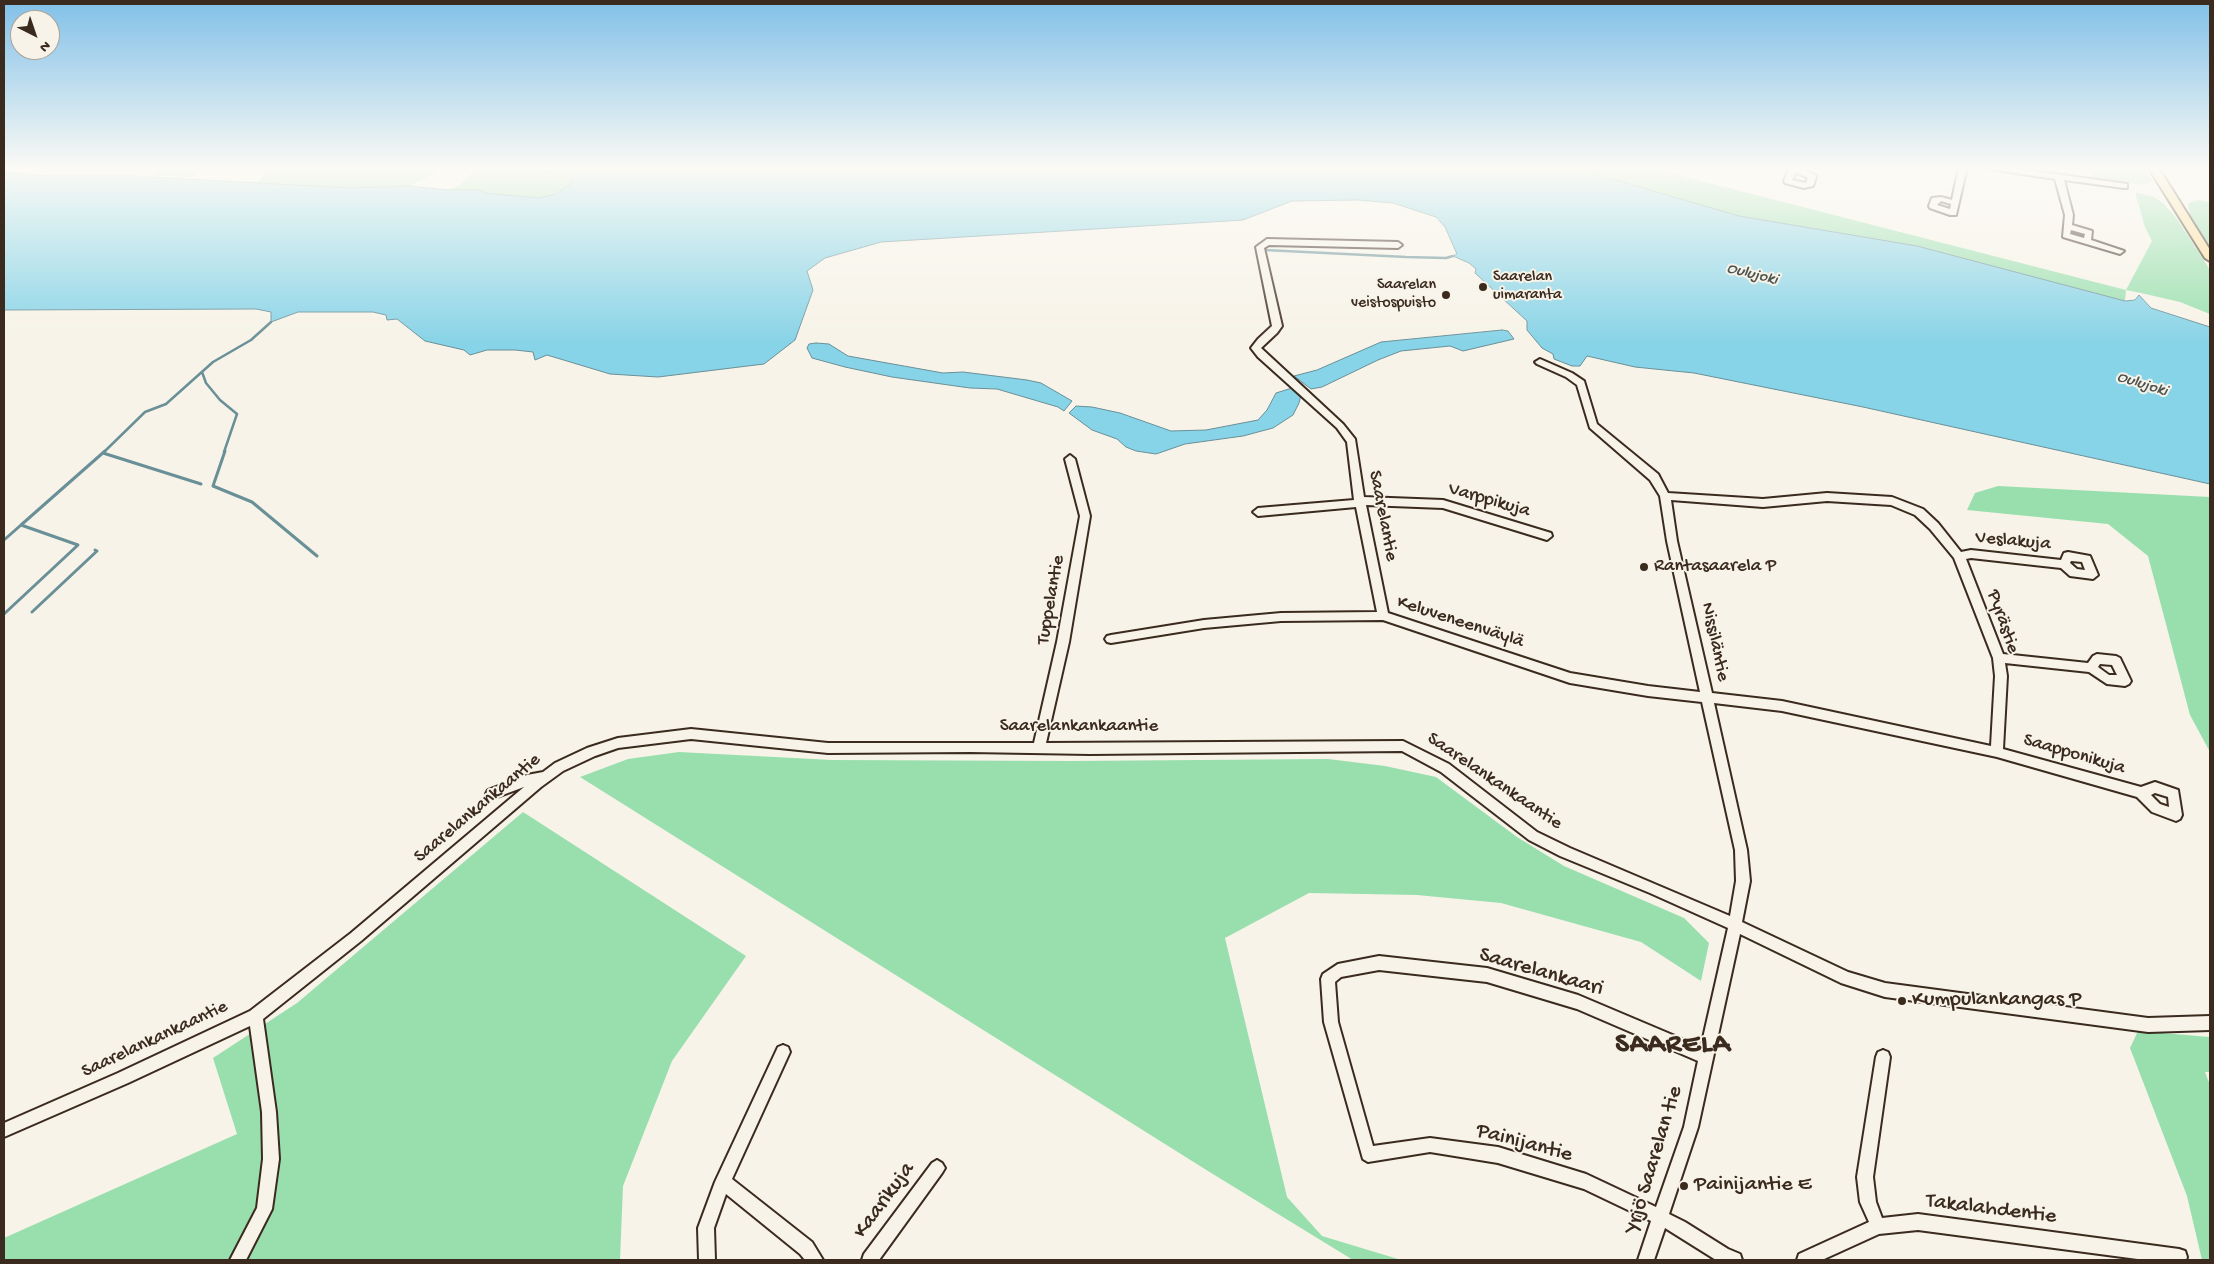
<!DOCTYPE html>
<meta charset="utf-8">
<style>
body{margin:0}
#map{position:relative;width:2214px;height:1264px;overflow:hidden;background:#f7f3e8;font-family:"Gochi Hand",sans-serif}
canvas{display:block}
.frame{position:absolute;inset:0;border:5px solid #3b2a1e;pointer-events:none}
.north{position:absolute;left:10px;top:10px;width:50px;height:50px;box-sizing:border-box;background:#f7f3e8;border:1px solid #aca397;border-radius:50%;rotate:139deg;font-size:14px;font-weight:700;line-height:20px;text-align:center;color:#3b2a1e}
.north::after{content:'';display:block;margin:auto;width:18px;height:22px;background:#3b2a1e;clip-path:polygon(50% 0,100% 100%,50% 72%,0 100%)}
</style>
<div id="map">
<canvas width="2214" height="1264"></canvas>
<div class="frame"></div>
<div class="north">N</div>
</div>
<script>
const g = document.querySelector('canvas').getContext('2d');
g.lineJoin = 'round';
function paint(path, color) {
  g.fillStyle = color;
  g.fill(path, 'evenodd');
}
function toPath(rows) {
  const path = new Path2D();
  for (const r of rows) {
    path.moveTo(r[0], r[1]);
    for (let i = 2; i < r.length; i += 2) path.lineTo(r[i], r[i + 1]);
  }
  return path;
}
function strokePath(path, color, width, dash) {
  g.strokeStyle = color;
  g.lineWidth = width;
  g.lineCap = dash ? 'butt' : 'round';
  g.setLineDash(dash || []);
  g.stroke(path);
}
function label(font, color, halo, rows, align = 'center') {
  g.font = font + ' "Gochi Hand",sans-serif';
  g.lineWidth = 4;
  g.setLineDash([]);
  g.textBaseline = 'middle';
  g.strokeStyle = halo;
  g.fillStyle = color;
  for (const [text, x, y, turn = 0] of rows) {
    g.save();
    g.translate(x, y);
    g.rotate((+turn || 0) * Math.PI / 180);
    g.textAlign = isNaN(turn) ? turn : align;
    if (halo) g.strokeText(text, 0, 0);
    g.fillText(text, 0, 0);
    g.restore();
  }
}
paint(toPath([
 [160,167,202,167,194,177,153,175],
 [270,167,439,167,432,174,410,186,349,188,257,183],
 [474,167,540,167,543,172,565,172,572,181,570,185,562,191,539,198,483,193,480,190,448,190,460,185,476,169],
 [1571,167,1647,167,2126,290,2152,241,2145,227,2135,192,2154,197,2163,203,2177,219,2210,270,2210,314,2180,302,2141,293,2126,290,2125,301,1917,246,1739,216],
 [2090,167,2143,167,2152,181,2144,185,2093,178],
 [2198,200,2210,202,2210,246,2190,215,2188,203],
 [1998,486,2210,497,2210,752,2190,715,2148,556,2108,524,1967,510,1975,493],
 [679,752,832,760,1072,761,1328,759,1385,766,1436,777,1517,837,1564,866,1684,918,1709,943,1701,981,1641,942,1501,903,1417,895,1309,893,1225,938,1287,1197,1322,1236,1398,1259,1425,1260,1353,1260,1208,1171,580,777,628,759],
 [523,812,746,956,672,1061,623,1186,620,1260,4,1260,4,1238,237,1134,213,1058,297,1003],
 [2138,1031,2210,1037,2210,1072,2205,1072,2210,1085,2210,1260,2202,1260,2187,1196,2130,1048]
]), '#98dfad');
const water = toPath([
 [540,167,1571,167,1739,216,1917,246,2125,301,2135,300,2139,295,2151,308,2210,327,2210,484,1863,407,1694,373,1635,367,1587,356,1580,366,1572,366,1554,359,1553,354,1542,348,1527,330,1527,321,1475,273,1476,269,1469,263,1453,256,1457,254,1445,227,1436,217,1393,203,1358,200,1292,201,1243,220,881,242,825,258,807,271,813,290,795,340,764,364,658,377,610,374,547,355,535,360,533,352,515,350,487,350,470,355,464,350,425,341,397,319,387,320,386,315,373,312,298,312,271,322,271,312,256,309,4,310,4,172,46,176,133,176,349,188,410,186,448,190,480,190,484,193,539,198,556,194,572,183,571,178,567,173,543,172,540,167],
 [1502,330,1508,331,1514,339,1463,351,1450,346,1401,351,1378,360,1322,387,1311,389,1294,376,1317,370,1381,342,1502,330],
 [816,343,829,344,848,356,943,373,963,372,1027,380,1041,383,1072,401,1064,411,1058,407,997,389,970,388,892,377,845,367,812,358,807,348,809,344,816,343],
 [1292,388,1296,388,1301,395,1299,403,1293,415,1273,428,1243,436,1185,444,1156,454,1136,451,1126,447,1117,439,1092,430,1069,413,1076,406,1092,407,1120,413,1171,431,1206,430,1258,420,1267,410,1276,393,1292,388]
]);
paint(water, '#87d3e7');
strokePath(water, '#698f97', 1);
strokePath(toPath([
 [526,167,540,167],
 [1265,250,1406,257,1446,258,1453,256],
 [202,372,206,383,220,400,237,414,224,452],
 [104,452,145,412,166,404,213,362,251,340,271,322]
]), '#698f97', 2.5);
strokePath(toPath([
 [225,451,213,486,252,502,317,556],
 [103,453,201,484],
 [4,540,21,525],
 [32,612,97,551,95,550],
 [4,614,78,545,21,525,105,451]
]), '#698f97', 3);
const minor = toPath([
 [1790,167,1798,167,1815,175,1816,177,1813,186,1804,188,1785,183,1784,181,1790,167],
 [1796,172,1808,178,1806,183,1792,180,1796,172],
 [1959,167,1967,167,1956,215,1950,215,1930,208,1929,206,1932,198,1941,197,1952,200,1959,167],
 [1941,201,1951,204,1950,209,1937,205,1941,201],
 [1985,167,2005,167,2127,184,2127,188,2124,188,2064,180,2073,215,2072,225,2092,231,2091,240,2124,251,2120,254,2063,237,2065,215,2055,179,1989,169,1985,167],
 [2071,230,2085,234,2084,238,2070,234,2071,230],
 [1267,239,1398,242,1402,245,1398,248,1269,245,1264,248,1282,326,1277,333,1261,348,1343,424,1355,439,1364,497,1443,500,1551,533,1552,536,1547,540,1443,508,1366,505,1388,613,1570,673,1648,686,1700,692,1667,541,1660,496,1650,480,1590,428,1577,385,1566,377,1537,364,1535,362,1540,359,1572,373,1584,381,1597,424,1658,474,1668,493,1763,499,1827,493,1892,497,1923,509,1938,523,1961,552,1971,550,2061,560,2064,553,2068,552,2090,556,2098,575,2093,579,2070,576,2061,568,1971,558,1966,559,2003,654,2088,663,2093,656,2097,654,2116,656,2120,658,2131,681,2129,684,2125,686,2107,684,2089,672,2005,663,2007,676,2003,749,2141,787,2155,782,2178,790,2182,815,2180,819,2176,821,2152,812,2137,797,1997,757,1782,711,1714,703,1747,850,1750,881,1742,922,1848,972,1885,983,2148,1018,2210,1016,2210,1030,2148,1032,1885,997,1841,983,1740,934,1698,1127,1669,1214,1685,1222,1728,1249,1740,1254,1742,1260,1716,1260,1665,1228,1654,1260,1638,1260,1651,1221,1584,1189,1498,1163,1430,1152,1368,1162,1363,1159,1324,1022,1321,979,1323,974,1338,964,1379,956,1487,968,1578,995,1701,1047,1728,928,1650,893,1560,856,1529,840,1441,772,1402,751,1090,754,970,752,828,753,691,739,618,748,595,756,563,771,541,787,361,941,263,1019,276,1112,279,1159,272,1209,246,1260,230,1260,257,1208,263,1159,262,1112,250,1026,128,1083,4,1137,4,1123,118,1073,250,1011,351,933,524,787,492,799,488,798,486,794,488,790,527,775,543,772,555,763,587,748,618,738,691,729,828,743,1034,743,1057,642,1080,516,1065,459,1070,455,1075,459,1090,516,1069,642,1046,743,1403,741,1449,764,1537,832,1570,848,1730,916,1736,881,1735,850,1702,702,1648,696,1570,683,1383,620,1281,621,1204,628,1111,643,1107,642,1105,639,1107,636,1111,635,1204,620,1281,613,1377,612,1356,507,1258,516,1253,512,1258,508,1354,500,1347,442,1337,428,1258,357,1251,348,1258,339,1272,326,1256,247,1267,239],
 [1671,500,1763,507,1827,501,1891,505,1915,515,1930,529,1954,558,1993,658,1995,676,1991,746,1782,701,1712,693,1677,541,1671,500],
 [2071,561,2082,562,2085,570,2077,569,2070,563,2071,561],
 [2100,664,2112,665,2117,675,2109,675,2098,667,2100,664],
 [2155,793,2168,797,2169,807,2160,804,2151,795,2155,793],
 [1379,970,1487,982,1577,1009,1698,1061,1684,1127,1656,1207,1586,1174,1498,1147,1430,1138,1373,1146,1338,1022,1335,982,1341,977,1379,970],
 [783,1045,788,1047,790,1052,732,1179,812,1242,823,1260,805,1260,800,1254,726,1194,714,1228,715,1260,699,1260,698,1228,715,1182,778,1047,783,1045],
 [1883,1050,1888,1052,1890,1057,1873,1177,1876,1202,1882,1218,1918,1214,2179,1249,2185,1251,2187,1257,2186,1260,2145,1260,1918,1230,1879,1234,1822,1260,1797,1260,1799,1254,1869,1222,1860,1202,1857,1177,1876,1057,1878,1052,1883,1050],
 [937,1160,942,1163,945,1168,942,1173,879,1260,862,1260,864,1254,932,1163,937,1160]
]);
const major = toPath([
 [2148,167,2158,167,2210,250,2210,261,2205,258,2148,167]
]);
strokePath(minor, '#3b2a1e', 4);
strokePath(major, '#3b2a1e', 4);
paint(minor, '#f7f3e8');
paint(major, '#fcde96');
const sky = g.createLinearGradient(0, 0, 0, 344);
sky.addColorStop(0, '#81c0e8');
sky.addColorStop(0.49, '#fbfaf5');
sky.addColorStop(1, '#fbfaf500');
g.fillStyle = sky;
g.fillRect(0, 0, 2214, 344);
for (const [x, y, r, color] of [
 [1483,287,5,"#3b2a1e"],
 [1446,295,5,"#3b2a1e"],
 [1644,567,5,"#3b2a1e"],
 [1902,1001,5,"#3b2a1e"],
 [1684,1186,5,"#3b2a1e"]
]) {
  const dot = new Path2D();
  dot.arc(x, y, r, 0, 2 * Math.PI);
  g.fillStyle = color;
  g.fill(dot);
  strokePath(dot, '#f7f3e8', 2);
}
label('italic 16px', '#4e5450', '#f7f3e8', [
 ["Oulujoki",1752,275,14],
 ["Oulujoki",2142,385,17]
]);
label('16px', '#3b2a1e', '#f7f3e8', [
 ["Saarelan",1493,278],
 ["uimaranta",1493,296],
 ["Saarelan",1436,286,"right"],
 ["veistospuisto",1436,304,"right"]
], 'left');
label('19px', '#3b2a1e', '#f7f3e8', [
 ["Varppikuja",1489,501,16],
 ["Saarelantie",1382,516,79],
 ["Veslakuja",2013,542,5],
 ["Tuppelantie",1052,600,-80],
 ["Pyrästie",2002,622,71],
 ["Keluveneenväylä",1460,623,18],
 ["Nissiläntie",1714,642,78],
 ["Saarelankankaantie",1079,727],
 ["Saapponikuja",2074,755,16],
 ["Saarelankankaantie",1494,782,34],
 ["Saarelankankaantie",478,809,-40],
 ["Saarelankankaantie",155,1040,-25]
]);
label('19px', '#3b2a1e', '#f7f3e8', [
 ["Rantasaarela P",1654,567]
], 'left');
label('22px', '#3b2a1e', '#f7f3e8', [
 ["Saarelankaari",1541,973,16],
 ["Painijantie",1524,1144,15],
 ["Yrjö Saarelan tie",1655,1160,-73],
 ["Kaarikuja",885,1201,-54],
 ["Takalahdentie",1991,1210,7]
]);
label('22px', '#3b2a1e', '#f7f3e8', [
 ["Kumpulankangas P",1912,1001],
 ["Painijantie E",1694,1186]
], 'left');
g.letterSpacing = '1px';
label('bold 29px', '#3b2a1e', '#f7f3e8', [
 ["SAARELA",1673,1047]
]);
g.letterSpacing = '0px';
</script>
